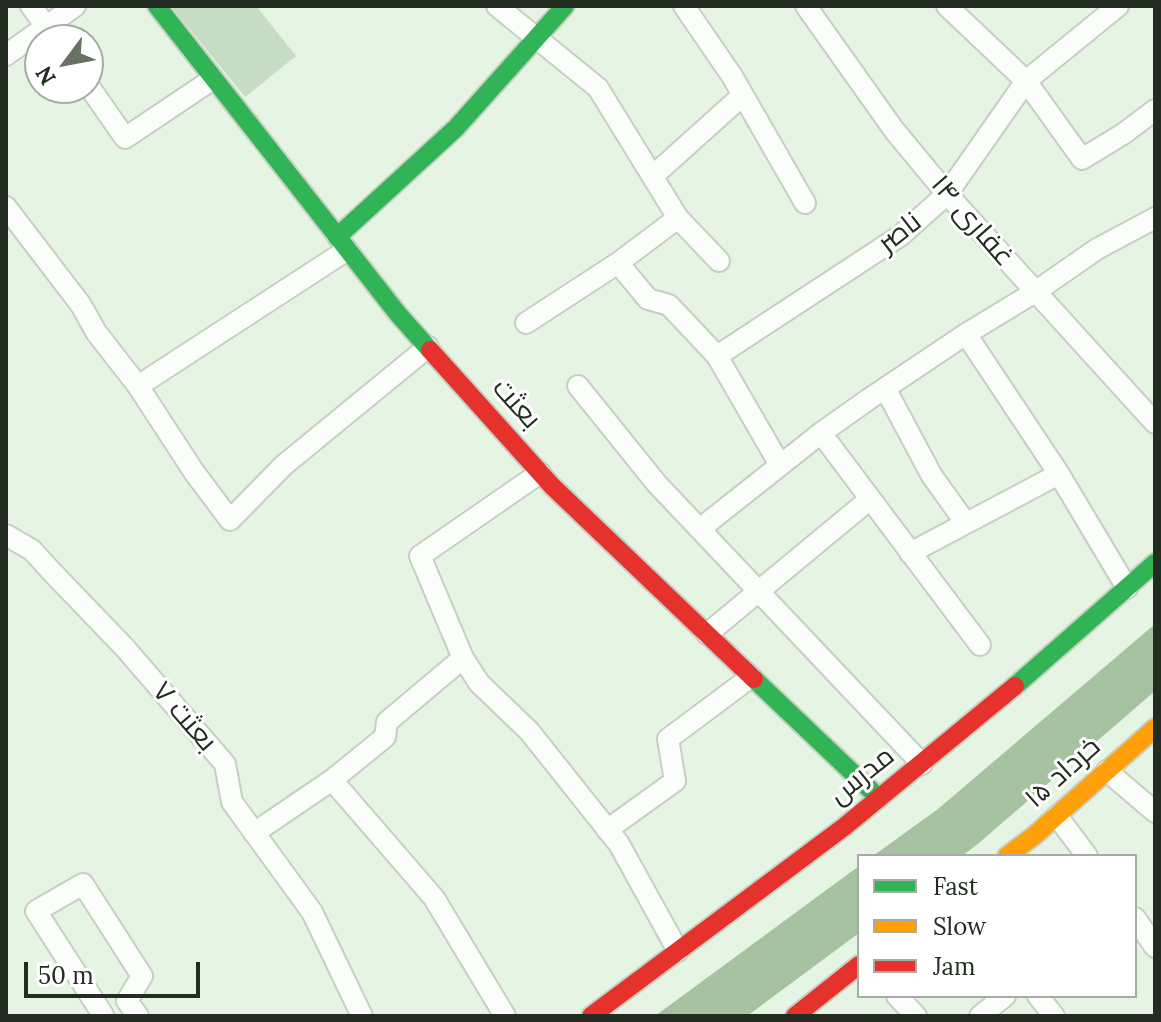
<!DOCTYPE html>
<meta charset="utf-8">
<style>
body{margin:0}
#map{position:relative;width:1161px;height:1022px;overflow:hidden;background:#e6f4e3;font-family:Lora,serif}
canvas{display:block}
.frame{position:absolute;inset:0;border:8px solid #222c21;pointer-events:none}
.legend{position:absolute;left:857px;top:854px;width:280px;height:144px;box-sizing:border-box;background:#fff;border:2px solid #a7aba6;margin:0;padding:10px 14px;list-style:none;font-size:24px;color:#222c21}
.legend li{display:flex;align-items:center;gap:16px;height:40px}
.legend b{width:40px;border:2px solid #a7aba6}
.north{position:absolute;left:24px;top:24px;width:80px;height:80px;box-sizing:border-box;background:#fff;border:2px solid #a7aba6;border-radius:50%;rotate:238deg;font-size:22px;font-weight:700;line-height:32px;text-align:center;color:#222c21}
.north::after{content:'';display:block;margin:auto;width:28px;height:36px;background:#677265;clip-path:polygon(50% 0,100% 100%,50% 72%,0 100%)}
.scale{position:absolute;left:24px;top:962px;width:176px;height:36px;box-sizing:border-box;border:4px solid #222c21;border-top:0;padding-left:10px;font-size:24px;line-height:28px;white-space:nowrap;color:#222c21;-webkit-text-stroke:6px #fff;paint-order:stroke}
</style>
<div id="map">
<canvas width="1161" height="1022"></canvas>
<div class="frame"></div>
<ul class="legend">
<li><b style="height:10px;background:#30b455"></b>Fast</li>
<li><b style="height:10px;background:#ff9f0a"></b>Slow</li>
<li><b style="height:10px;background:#e5322d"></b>Jam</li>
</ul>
<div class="north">N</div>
<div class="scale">50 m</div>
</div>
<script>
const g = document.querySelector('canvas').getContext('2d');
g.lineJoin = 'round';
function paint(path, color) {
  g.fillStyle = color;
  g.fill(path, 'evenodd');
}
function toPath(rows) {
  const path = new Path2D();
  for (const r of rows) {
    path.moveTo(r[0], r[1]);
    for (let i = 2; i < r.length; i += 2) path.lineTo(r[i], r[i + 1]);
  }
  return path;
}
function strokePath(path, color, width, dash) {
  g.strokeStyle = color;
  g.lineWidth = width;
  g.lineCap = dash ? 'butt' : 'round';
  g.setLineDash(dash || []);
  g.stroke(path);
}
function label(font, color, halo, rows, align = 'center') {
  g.font = font + ' Lora,Cairo,serif';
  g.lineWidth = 6;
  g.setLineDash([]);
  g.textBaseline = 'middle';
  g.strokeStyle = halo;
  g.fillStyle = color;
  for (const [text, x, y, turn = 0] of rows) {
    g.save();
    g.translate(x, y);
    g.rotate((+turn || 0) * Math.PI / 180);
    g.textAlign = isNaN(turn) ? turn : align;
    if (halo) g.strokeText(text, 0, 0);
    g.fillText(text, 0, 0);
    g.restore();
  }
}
paint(toPath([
 [171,6,256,6,296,56,245,97]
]), '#c7dcc4');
paint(toPath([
 [1155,624,1155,691,979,843,962,856,873,856,938,809],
 [859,866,859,933,747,1016,655,1016]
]), '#a6c2a1');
const street = toPath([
 [31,6,56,40],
 [497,6,598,88,678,218,719,261],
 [684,6,732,76,805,203],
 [806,6,894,130,947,194,1155,423],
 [947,6,1026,81,1082,159,1123,134,1155,110],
 [6,55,75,6],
 [88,85,125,138,213,79],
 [654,175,743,95],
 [6,207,81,305,96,332,138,386,194,472,230,520,284,465,428,347],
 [618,263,648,299,669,305,717,356,780,465],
 [526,323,618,263,678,218],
 [966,334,1059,474,1127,588],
 [717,356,900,236,947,194,1026,81,1118,6],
 [138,386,347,250],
 [578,386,657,484,922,764],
 [885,388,932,476,965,522],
 [821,433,980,645],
 [540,473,420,556,463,658,479,683,529,731,619,844,678,951],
 [701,528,821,433,869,399,966,334,1035,292,1097,249,1155,218],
 [6,535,32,550,51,571,125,648,225,764,232,802,312,912,362,1016],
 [910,553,1059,474],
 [707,634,870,499],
 [1107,771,1155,812],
 [332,780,434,898,505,1016],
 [1057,816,1087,856],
 [607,830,675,781,668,739,751,677],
 [254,833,332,780,385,737,387,722,463,658],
 [1135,918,1155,947],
 [897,996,916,1016],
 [1038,996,1054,1016],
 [103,1015,36,911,83,884,142,976,127,1001,138,1016],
 [980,1016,1005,996]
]);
const fast = toPath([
 [157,6,398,314,430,350],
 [337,237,456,128,565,6],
 [754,679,879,798],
 [1015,686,1155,563]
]);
const slow = toPath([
 [1007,856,1035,835,1155,728]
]);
const jam = toPath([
 [430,350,552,486,754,679],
 [591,1016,844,827,1015,686],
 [795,1016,859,965]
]);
strokePath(street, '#c5d0c2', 24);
strokePath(fast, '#c5d0c2', 22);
strokePath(slow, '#c5d0c2', 22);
strokePath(jam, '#c5d0c2', 22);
strokePath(street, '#fbfdfb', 20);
strokePath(fast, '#30b455', 18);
strokePath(slow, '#ff9f0a', 18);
strokePath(jam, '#e5322d', 18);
label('28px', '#222c21', '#fff', [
 ["غفاری ۱۴",972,221,49],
 ["ناصر",900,233,-38],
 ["بعثت",516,404,48],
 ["بعثت ۷",184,717,49],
 ["۱۵ خرداد",1063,773,-42],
 ["مدرس",862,776,-39]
]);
</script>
